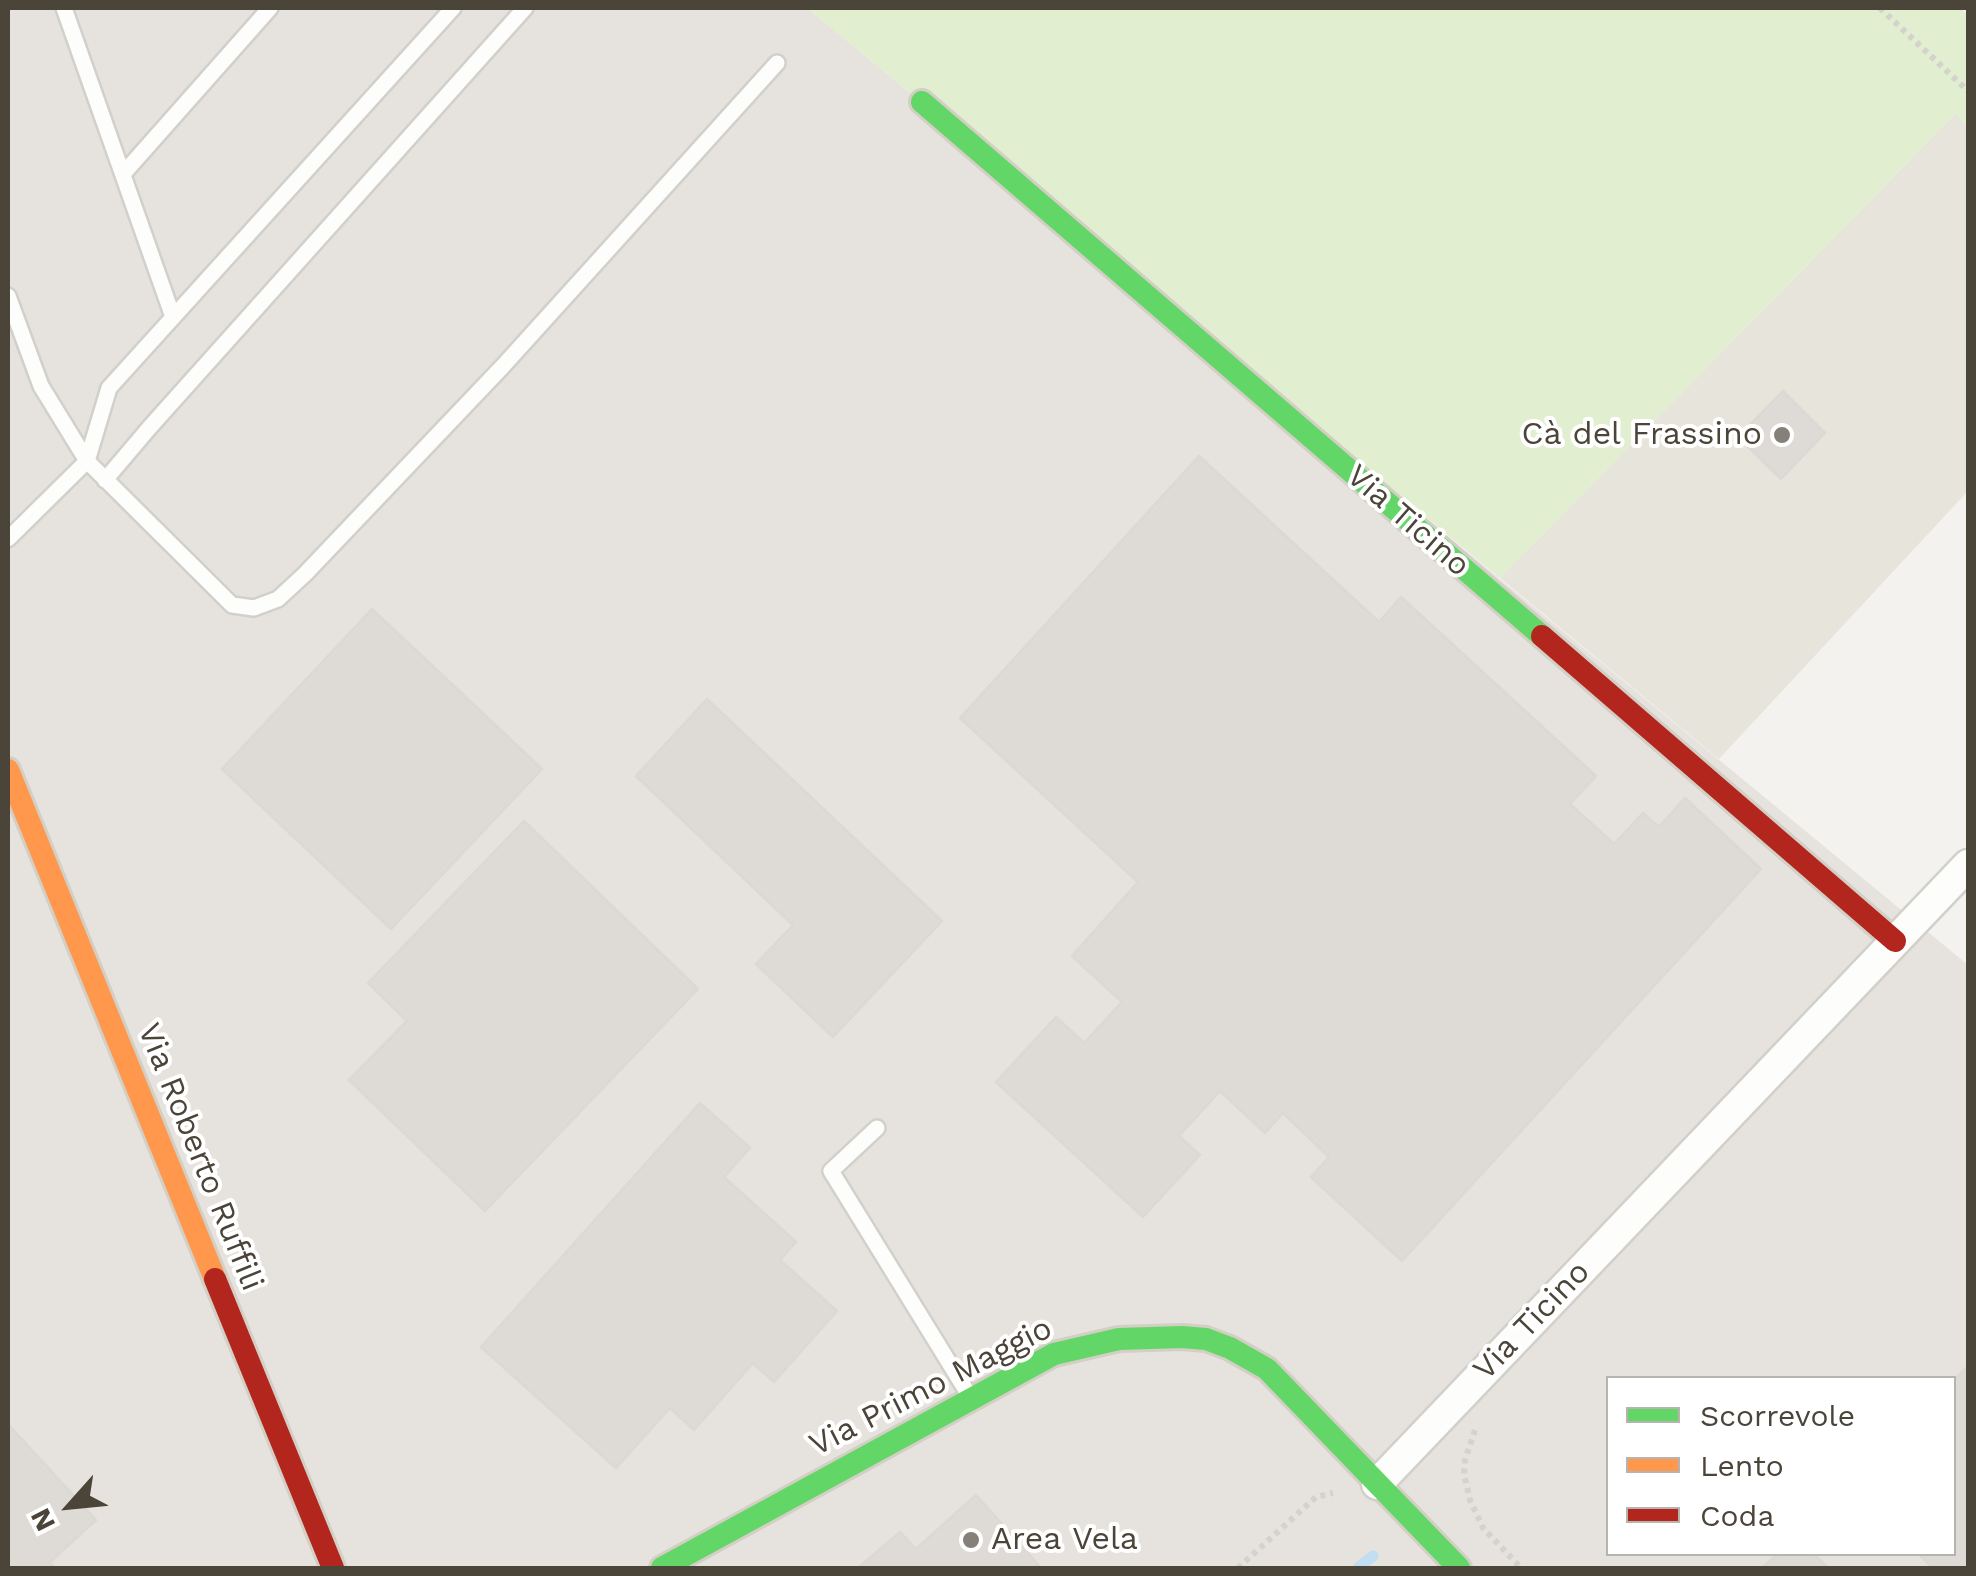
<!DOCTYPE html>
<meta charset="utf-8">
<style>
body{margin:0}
#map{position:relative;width:1976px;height:1576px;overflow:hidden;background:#f4f2ee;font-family:"Work Sans",sans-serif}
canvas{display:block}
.frame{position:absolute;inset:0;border:10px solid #4b4439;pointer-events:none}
.legend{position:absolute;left:1606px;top:1376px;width:350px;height:180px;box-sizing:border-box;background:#fff;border:2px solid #b7b4b0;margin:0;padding:12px 18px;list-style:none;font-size:30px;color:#4b4439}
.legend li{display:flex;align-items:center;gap:20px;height:50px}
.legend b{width:50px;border:2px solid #b7b4b0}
.north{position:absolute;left:20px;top:1456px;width:100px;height:100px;-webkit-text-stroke:8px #fff;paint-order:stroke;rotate:243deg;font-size:28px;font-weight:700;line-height:40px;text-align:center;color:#4b4439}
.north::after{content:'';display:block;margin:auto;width:35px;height:45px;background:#4b4439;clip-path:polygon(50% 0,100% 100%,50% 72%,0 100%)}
</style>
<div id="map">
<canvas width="1976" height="1576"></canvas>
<div class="frame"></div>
<ul class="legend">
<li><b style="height:12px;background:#63d668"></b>Scorrevole</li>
<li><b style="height:12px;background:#ff974d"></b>Lento</li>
<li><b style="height:12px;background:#b3261e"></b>Coda</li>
</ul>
<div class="north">N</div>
</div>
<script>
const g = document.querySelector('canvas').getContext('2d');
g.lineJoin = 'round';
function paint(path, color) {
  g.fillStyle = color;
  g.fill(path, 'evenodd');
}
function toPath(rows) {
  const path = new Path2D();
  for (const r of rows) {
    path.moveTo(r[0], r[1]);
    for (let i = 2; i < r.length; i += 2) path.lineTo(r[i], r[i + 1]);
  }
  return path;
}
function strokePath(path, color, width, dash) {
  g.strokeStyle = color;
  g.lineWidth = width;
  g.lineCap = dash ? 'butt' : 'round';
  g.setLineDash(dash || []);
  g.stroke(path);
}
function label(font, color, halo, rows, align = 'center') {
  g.font = font + ' "Work Sans",sans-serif';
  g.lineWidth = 8;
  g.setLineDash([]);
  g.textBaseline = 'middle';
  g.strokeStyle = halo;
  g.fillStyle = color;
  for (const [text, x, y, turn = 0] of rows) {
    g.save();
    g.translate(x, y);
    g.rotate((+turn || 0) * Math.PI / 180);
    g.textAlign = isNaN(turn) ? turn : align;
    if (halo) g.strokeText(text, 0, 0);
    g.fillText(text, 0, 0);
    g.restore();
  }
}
paint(toPath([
 [1956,113,1968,127,1968,491,1719,759,1500,578]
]), '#e7e4dc');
paint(toPath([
 [8,8,807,8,1968,965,1968,1568,8,1568],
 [1608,1378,1954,1378,1954,1554,1608,1554]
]), '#e6e2de');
paint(toPath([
 [807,8,1961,8,1968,15,1968,127,1955,114,1500,578]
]), '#e1eecf');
paint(toPath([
 [882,82,922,102,1428,538,1389,582,927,173,887,187,843,152,859,110],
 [8,771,113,1030,8,995],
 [229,952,309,1150,226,1184,147,986],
 [854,1119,982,1312,914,1359,796,1175],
 [312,1160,471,1556,441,1568,406,1568,254,1184],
 [1968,1205,1968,1317,1905,1378,1787,1378],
 [1608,1549,1608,1554,1724,1554,1708,1568,1596,1568,1593,1565]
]), '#e6e3df');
strokePath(toPath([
 [1358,1568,1373,1556]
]), '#c0ddf1', 11);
const building = toPath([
 [1783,391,1825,433,1781,479,1738,437,1783,391],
 [1199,456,1379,622,1401,597,1596,776,1570,804,1614,844,1643,813,1659,827,1685,798,1761,869,1402,1261,1311,1177,1329,1157,1283,1113,1265,1133,1220,1091,1179,1136,1200,1155,1143,1217,996,1082,1056,1017,1084,1043,1122,1002,1072,956,1138,882,960,718,1199,456],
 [372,609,542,769,391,929,222,769,372,609],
 [707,699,942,921,833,1037,756,964,793,925,636,776,707,699],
 [524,821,698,989,485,1211,349,1080,407,1021,368,983,524,821],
 [700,1103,750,1148,724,1177,796,1242,780,1260,837,1311,774,1382,753,1363,694,1430,670,1408,616,1468,481,1347,700,1103],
 [1968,1366,1968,1568,1933,1568,1919,1554,1954,1554,1954,1380,1968,1366],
 [8,1424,96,1520,49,1563,55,1568,8,1568,8,1424],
 [976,1495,1041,1568,858,1568,900,1532,916,1549,976,1495],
 [1778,1554,1814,1554,1828,1568,1762,1568,1778,1554]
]);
paint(building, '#dedbd6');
strokePath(building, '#dcd9d4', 2.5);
const lane = toPath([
 [64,8,173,317],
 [123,174,270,8],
 [8,296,41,386,87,461],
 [87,461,109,388,453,8],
 [105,480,150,427,525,8],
 [8,539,87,461,232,605,254,608,278,599,305,574,503,366,777,63],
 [877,1128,831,1171,969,1395]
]);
const street = toPath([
 [1377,1484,1968,865]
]);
const fast = toPath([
 [922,102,1542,636],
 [662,1568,1054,1354,1119,1339,1182,1337,1206,1339,1230,1348,1267,1369,1459,1568]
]);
const slow = toPath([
 [8,770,215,1279]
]);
const jam = toPath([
 [1542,636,1895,941],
 [215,1279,333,1568]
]);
strokePath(lane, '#d2d0cb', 20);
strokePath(street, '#d2d0cb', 35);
strokePath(fast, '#d3cfc5', 28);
strokePath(slow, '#d3cfc5', 28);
strokePath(jam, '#d3cfc5', 28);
strokePath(toPath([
 [1880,8,1968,91],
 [1475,1430,1465,1460,1464,1474,1470,1500,1483,1528,1521,1568],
 [1238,1568,1316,1497,1333,1493]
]), '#d3d2cc', 6, [5, 5]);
strokePath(lane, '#fdfdfc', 15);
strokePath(street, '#fdfdfc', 30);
strokePath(fast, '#63d668', 22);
strokePath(slow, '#ff974d', 22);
strokePath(jam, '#b3261e', 22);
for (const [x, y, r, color] of [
 [1782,435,10,"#868178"],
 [971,1540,10,"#868178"]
]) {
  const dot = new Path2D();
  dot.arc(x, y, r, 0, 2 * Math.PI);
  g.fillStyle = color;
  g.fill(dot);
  strokePath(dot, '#fff', 4);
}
label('32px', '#4b4439', '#fff', [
 ["Cà del Frassino",1762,435],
 ["Area Vela",991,1540,"left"]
], 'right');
label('32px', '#4b4439', '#fff', [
 ["Via Ticino",1408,521,41],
 ["Via Roberto Ruffili",200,1157,68],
 ["Via Ticino",1532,1321,-46],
 ["Via Primo Maggio",931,1387,-27]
]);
</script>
